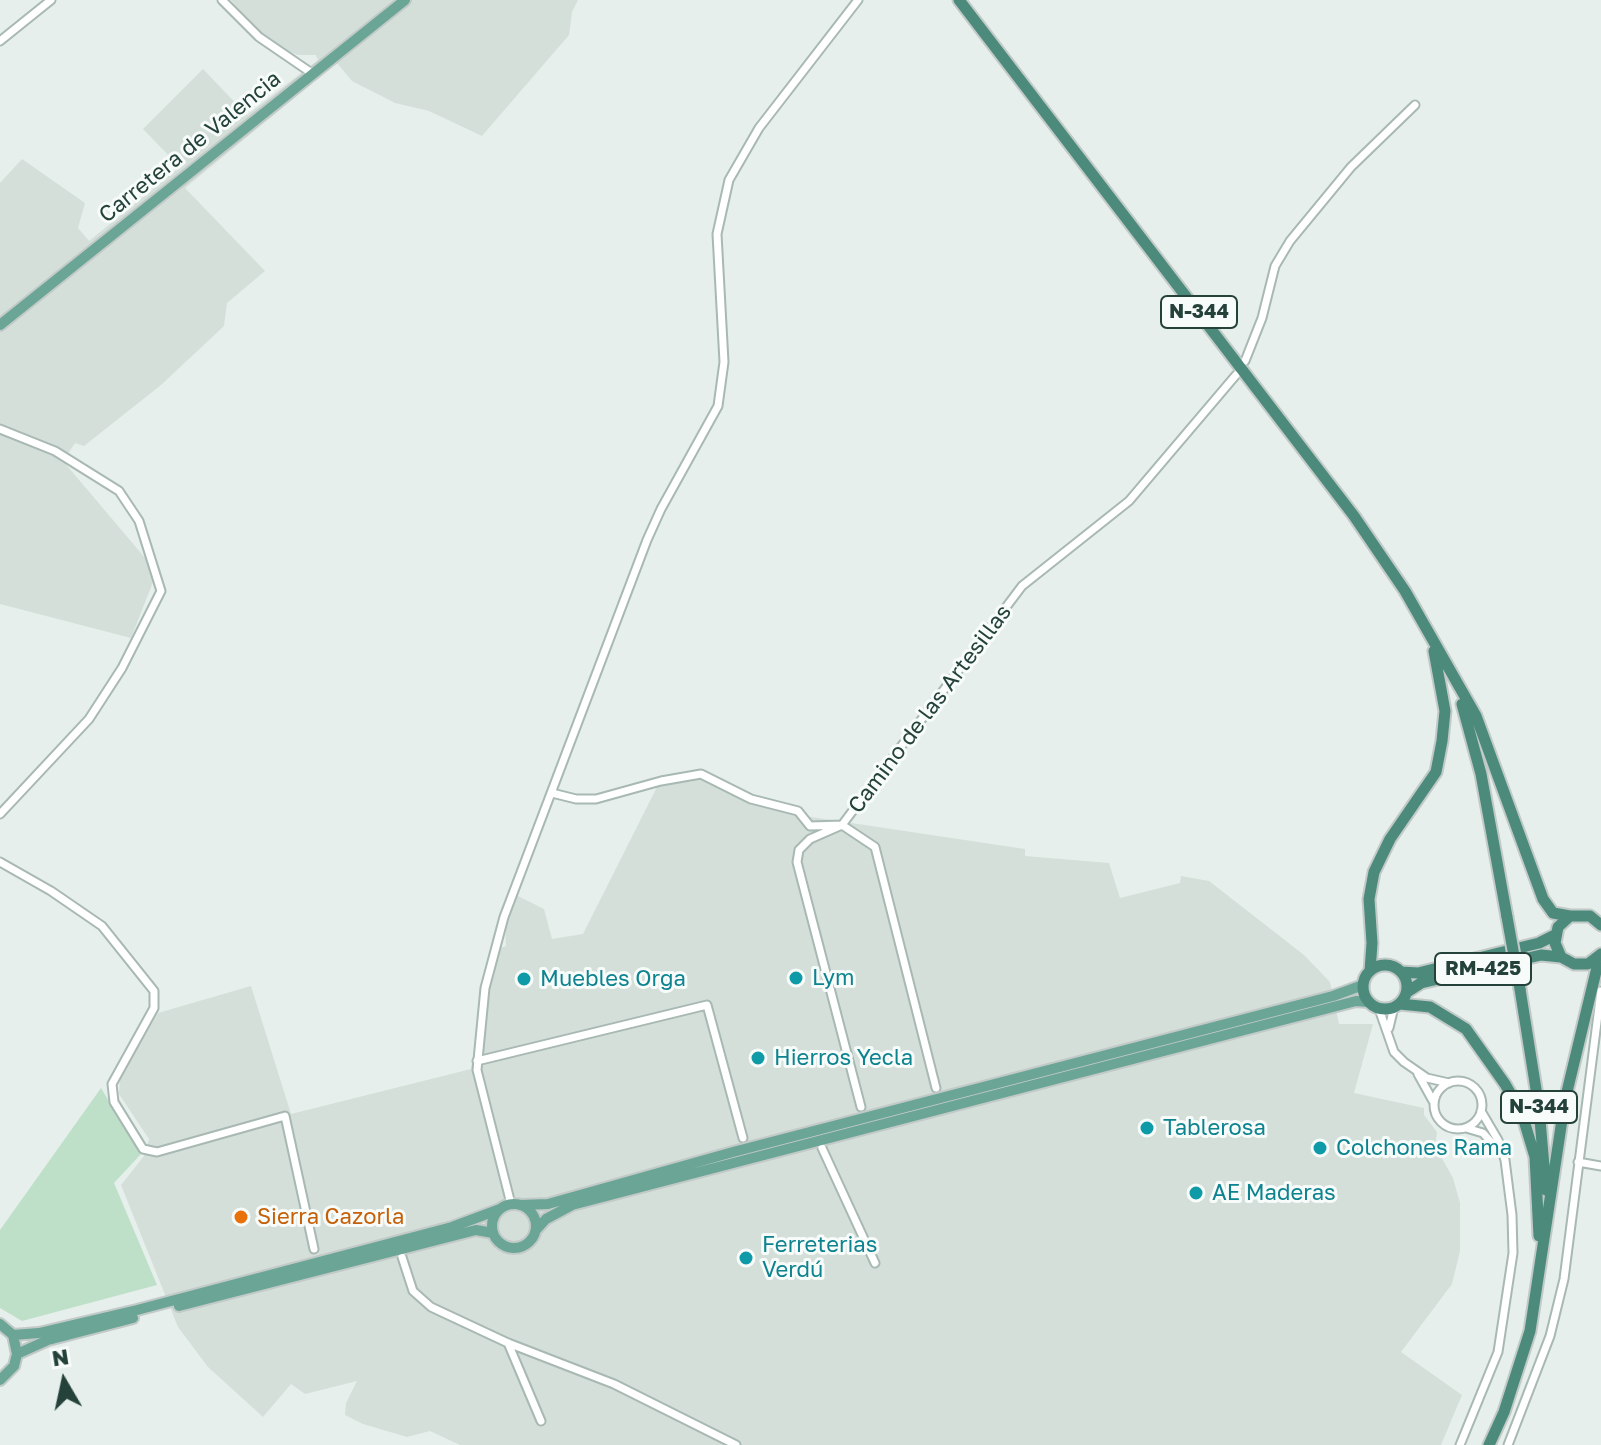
<!DOCTYPE html>
<meta charset="utf-8">
<style>
body{margin:0}
#map{position:relative;width:1601px;height:1445px;overflow:hidden;background:#e6efeb;font-family:"Golos Text",sans-serif}
canvas{display:block}
.north{position:absolute;left:24px;top:1341px;width:80px;height:80px;-webkit-text-stroke:6px #f7fbf9;paint-order:stroke;rotate:351deg;font-size:22px;font-weight:700;line-height:32px;text-align:center;color:#24423a}
.north::after{content:'';display:block;margin:auto;width:28px;height:36px;background:#24423a;clip-path:polygon(50% 0,100% 100%,50% 72%,0 100%)}
</style>
<div id="map">
<canvas width="1601" height="1445"></canvas>
<div class="north">N</div>
</div>
<script>
const g = document.querySelector('canvas').getContext('2d');
g.lineJoin = 'round';
function paint(path, color) {
  g.fillStyle = color;
  g.fill(path, 'evenodd');
}
function toPath(rows) {
  const path = new Path2D();
  for (const r of rows) {
    if (r.length === 3) {
      path.moveTo(r[0] + r[2], r[1]);
      path.arc(r[0], r[1], r[2], 0, 2 * Math.PI);
      continue;
    }
    path.moveTo(r[0], r[1]);
    for (let i = 2; i < r.length; i += 2) path.lineTo(r[i], r[i + 1]);
  }
  return path;
}
function strokePath(path, color, width, dash) {
  g.strokeStyle = color;
  g.lineWidth = width;
  g.lineCap = dash ? 'butt' : 'round';
  g.setLineDash(dash || []);
  g.stroke(path);
}
function label(font, color, halo, rows, align = 'center') {
  g.font = font + ' "Golos Text",sans-serif';
  g.lineWidth = 6;
  g.setLineDash([]);
  g.textBaseline = 'middle';
  g.strokeStyle = halo;
  g.fillStyle = color;
  for (const [text, x, y, turn = 0] of rows) {
    g.save();
    g.translate(x, y);
    g.rotate((+turn || 0) * Math.PI / 180);
    g.textAlign = isNaN(turn) ? turn : align;
    if (halo) g.strokeText(text, 0, 0);
    g.fillText(text, 0, 0);
    g.restore();
  }
}
paint(toPath([
 [231,0,578,0,572,12,569,35,482,136,429,111,395,103,352,81,337,63,185,188,265,271,227,303,224,326,161,385,84,446,75,443,63,461,157,572,131,638,0,604,0,183,22,159,85,203,78,228,89,241,180,167,143,129,203,69,247,115,318,60,316,55,298,55,280,48,253,27],
 [706,778,747,803,811,817,1025,849,1025,856,1109,863,1120,898,1180,883,1181,876,1209,881,1304,955,1330,982,1339,1024,1373,1024,1354,1093,1424,1108,1424,1115,1437,1132,1435,1146,1453,1178,1460,1203,1460,1251,1452,1284,1401,1352,1462,1395,1441,1445,460,1445,430,1431,407,1437,363,1424,345,1415,346,1403,357,1381,305,1394,291,1384,263,1417,208,1367,178,1327,121,1185,144,1156,149,1139,119,1094,120,1074,158,1013,251,986,291,1114,471,1069,482,994,498,949,506,946,505,924,516,895,544,909,552,939,583,934,659,783]
]), '#d4dfda');
paint(toPath([
 [101,1088,141,1154,114,1183,157,1285,22,1321,0,1308,0,1230]
]), '#bfe0c8');
const minor = toPath([
 [222,0,259,37,313,74],
 [0,41,51,0],
 [1245,361,1262,318,1275,266,1290,241,1351,167,1415,105],
 [0,429,55,451,119,491,139,521,161,591,122,668,89,719,0,814],
 [552,793,576,799,596,799,661,781,701,774,751,799,798,811,810,826,842,825,1022,586,1129,501,1236,375],
 [0,862,51,891,102,926,154,991,154,1008,112,1084,114,1102,143,1149,157,1152,285,1116,314,1249],
 [1379,1009,1394,1052,1404,1062,1427,1078,1449,1083],
 [1389,1028,1394,1007],
 [477,1061,707,1005,743,1138],
 [1418,1074,1433,1101],
 [1458,1105,24],
 [861,1107,797,862,799,850,810,839,842,825,875,847,936,1088],
 [1466,1128,1483,1133,1499,1151],
 [822,1148,875,1263],
 [1578,1162,1601,1166],
 [511,1204,477,1070,485,988,504,917,647,540,661,509,718,406,724,362,717,234,729,180,759,128,858,0],
 [402,1257,413,1291,431,1307,508,1343,614,1384,736,1445],
 [508,1343,541,1421],
 [1460,1445,1498,1352,1513,1253,1512,1215,1505,1160,1498,1140,1481,1111],
 [1508,1445,1550,1336,1564,1279,1601,991]
]);
const primary = toPath([
 [0,325,405,0],
 [514,1226,22],
 [520,1205,548,1204,733,1152,1333,996,1363,985],
 [536,1230,546,1219,572,1205,1356,1001,1368,1002],
 [179,1306,476,1230,493,1233],
 [0,1324,13,1335,17,1354,14,1366,0,1380],
 [13,1335,39,1333,137,1310,452,1227,500,1209],
 [17,1354,48,1340,133,1318]
]);
const trunk = toPath([
 [959,0,1354,516,1405,591,1476,716,1543,899,1553,913,1570,916],
 [1462,704,1481,774,1507,917],
 [1601,954,1588,964,1574,964,1561,957,1555,943,1558,927,1570,916,1590,916,1601,925],
 [1385,987,22],
 [1370,971,1372,943,1369,899,1374,872,1390,839,1436,772,1442,741,1445,711,1434,651],
 [1401,972,1418,973,1539,943,1555,935],
 [1520,989,1539,1108,1546,1190],
 [1407,992,1421,983,1541,955,1561,957],
 [1400,1004,1430,1007,1466,1029,1505,1084,1522,1114,1535,1157,1539,1236],
 [1489,1445,1504,1412,1530,1331,1565,1100,1600,955]
]);
strokePath(minor, '#a8b8b2', 11);
strokePath(primary, '#c2cac8', 14);
strokePath(trunk, '#c2cac8', 15);
strokePath(minor, '#fff', 7);
strokePath(primary, '#6aa596', 10);
strokePath(trunk, '#4c8a7c', 11);
const trunkBridge = toPath([
 [1507,917,1520,989]
]);
strokePath(trunkBridge, '#c2cac8', 15, []);
strokePath(trunkBridge, '#4c8a7c', 11);
for (const [x, y, r, color] of [
 [796,978,8,"#0f9aa8"],
 [524,979,8,"#0f9aa8"],
 [758,1058,8,"#0f9aa8"],
 [1147,1128,8,"#0f9aa8"],
 [1320,1148,8,"#0f9aa8"],
 [1196,1193,8,"#0f9aa8"],
 [241,1217,8,"#e8710a"],
 [746,1258,8,"#0f9aa8"]
]) {
  const dot = new Path2D();
  dot.arc(x, y, r, 0, 2 * Math.PI);
  g.fillStyle = color;
  g.fill(dot);
  strokePath(dot, '#f7fbf9', 3);
}
for (const [x, y, w] of [
 [1199,312,76],
 [1483,969,96],
 [1539,1107,76]
]) {
  const box = new Path2D();
  box.roundRect(x - w / 2, y - 16, w, 32, 6);
  g.fillStyle = '#f7fbf9';
  g.fill(box);
  strokePath(box, '#24423a', 2);
}
label('bold 20px', '#24423a', null, [
 ["N-344",1199,312],
 ["RM-425",1483,969],
 ["N-344",1539,1107]
]);
label('22px', '#24423a', '#f7fbf9', [
 ["Carretera de Valencia",190,147,-39],
 ["Camino de las Artesillas",930,709,-53]
]);
label('22px', '#0d838f', '#f7fbf9', [
 ["Lym",812,978],
 ["Muebles Orga",540,979],
 ["Hierros Yecla",774,1058],
 ["Tablerosa",1163,1128],
 ["Colchones Rama",1336,1148],
 ["AE Maderas",1212,1193],
 ["Ferreterias",762,1245],
 ["Verdú",762,1270]
], 'left');
label('22px', '#c56008', '#f7fbf9', [
 ["Sierra Cazorla",257,1217]
], 'left');
</script>
